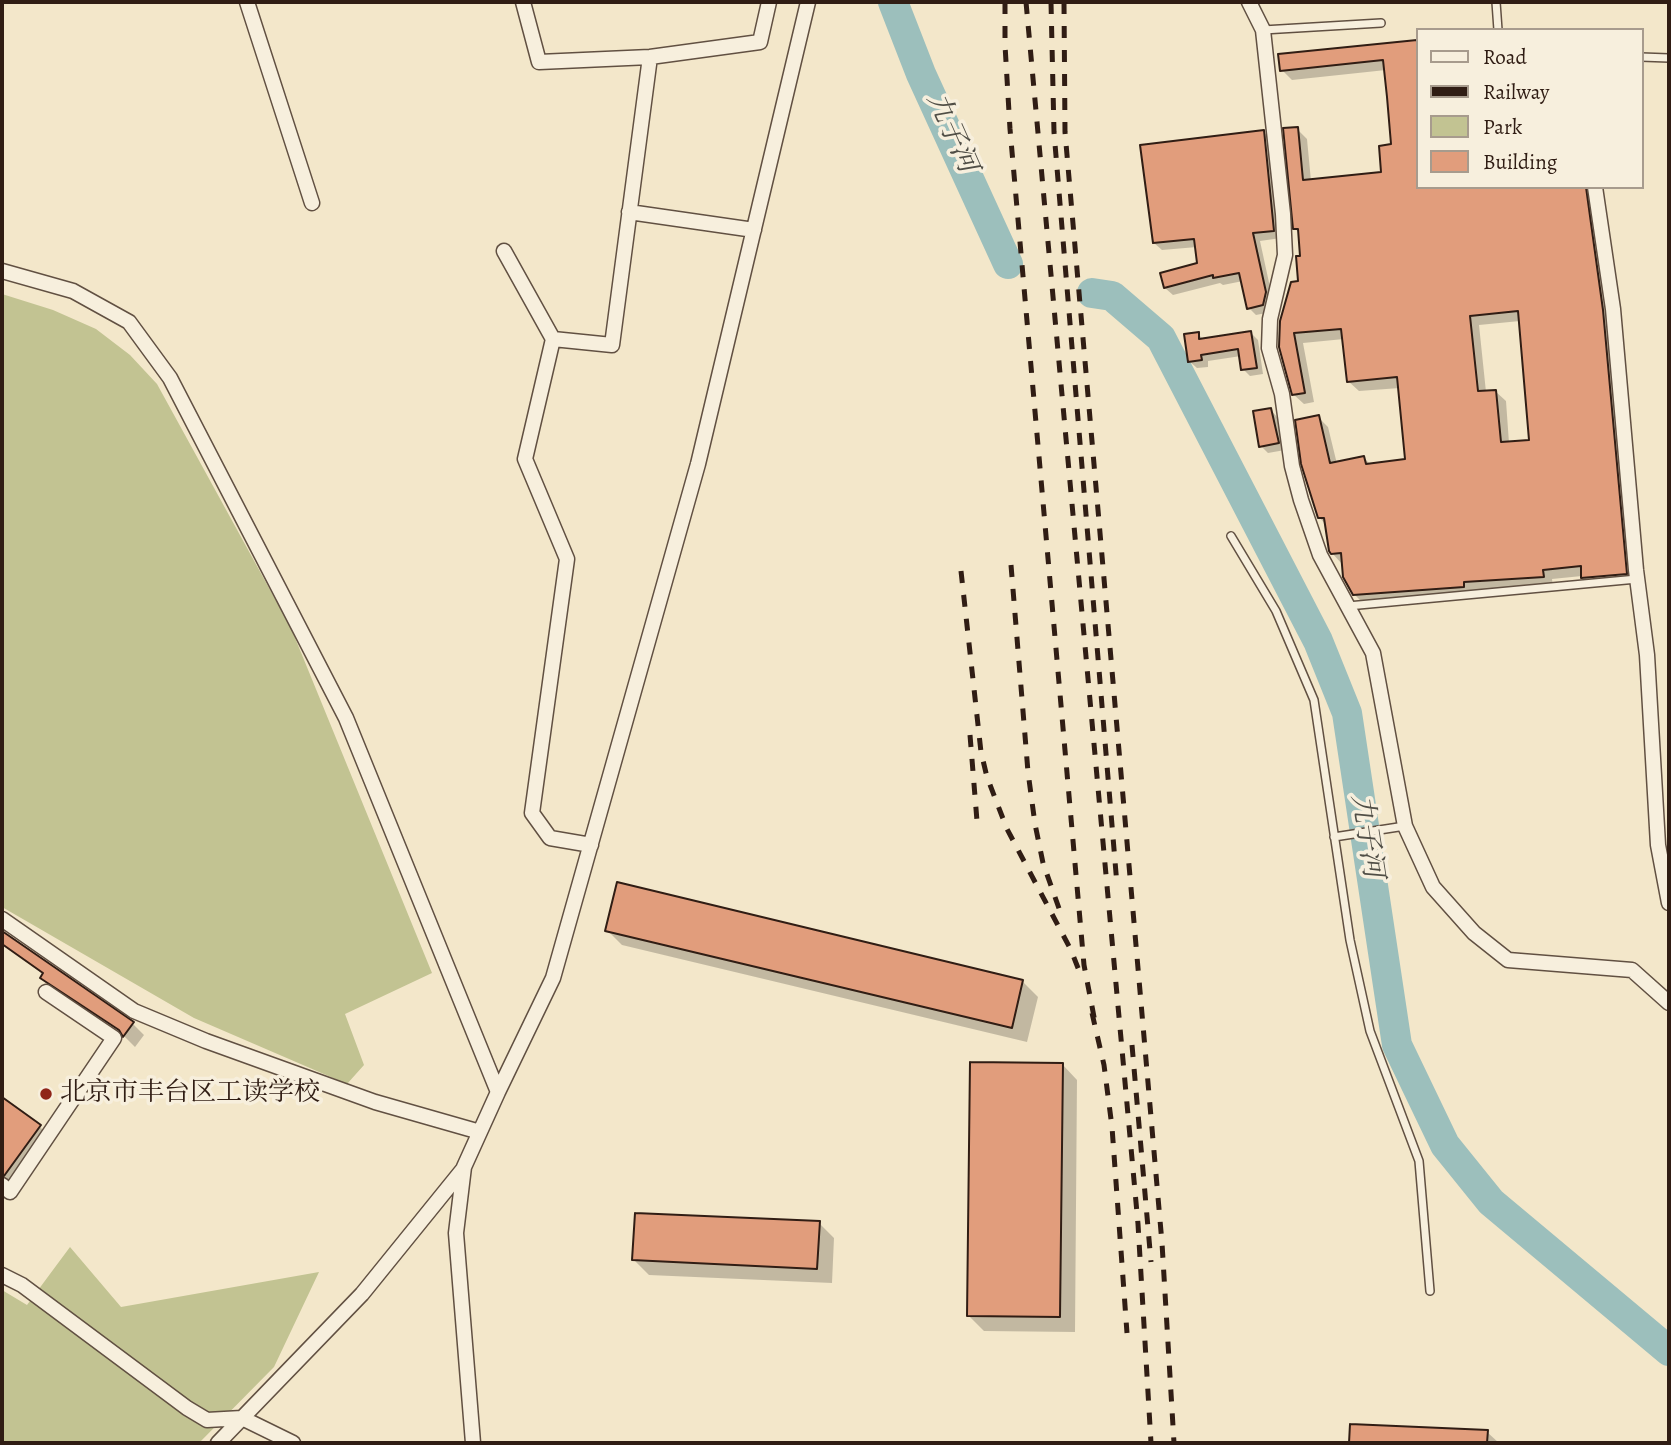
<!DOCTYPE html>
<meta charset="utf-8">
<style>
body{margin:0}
#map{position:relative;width:1671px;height:1445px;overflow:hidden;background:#f3e7ca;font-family:Alegreya,serif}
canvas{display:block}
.frame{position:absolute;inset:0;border:4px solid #301d14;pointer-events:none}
.legend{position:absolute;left:1416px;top:28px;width:228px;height:161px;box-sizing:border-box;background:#f7efdd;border:2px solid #a79b8d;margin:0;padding:9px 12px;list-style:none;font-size:21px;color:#301d14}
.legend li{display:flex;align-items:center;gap:14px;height:35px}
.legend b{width:35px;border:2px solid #a79b8d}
</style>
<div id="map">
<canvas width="1671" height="1445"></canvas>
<div class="frame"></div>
<ul class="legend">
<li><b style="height:9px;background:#f7efdd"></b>Road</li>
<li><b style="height:9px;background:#301d14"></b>Railway</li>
<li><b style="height:19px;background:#c2c392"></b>Park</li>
<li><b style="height:19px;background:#e19d7c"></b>Building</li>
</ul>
</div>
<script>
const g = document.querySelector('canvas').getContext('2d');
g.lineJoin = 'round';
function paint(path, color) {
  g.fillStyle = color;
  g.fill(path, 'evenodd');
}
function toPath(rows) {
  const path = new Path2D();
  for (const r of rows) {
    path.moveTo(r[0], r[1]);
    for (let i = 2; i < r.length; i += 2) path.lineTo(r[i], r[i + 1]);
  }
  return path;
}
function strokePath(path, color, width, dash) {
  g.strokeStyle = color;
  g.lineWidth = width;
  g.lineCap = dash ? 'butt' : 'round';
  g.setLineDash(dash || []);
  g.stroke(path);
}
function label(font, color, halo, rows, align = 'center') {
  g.font = font + ' Alegreya,"Noto Serif SC",serif';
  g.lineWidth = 7;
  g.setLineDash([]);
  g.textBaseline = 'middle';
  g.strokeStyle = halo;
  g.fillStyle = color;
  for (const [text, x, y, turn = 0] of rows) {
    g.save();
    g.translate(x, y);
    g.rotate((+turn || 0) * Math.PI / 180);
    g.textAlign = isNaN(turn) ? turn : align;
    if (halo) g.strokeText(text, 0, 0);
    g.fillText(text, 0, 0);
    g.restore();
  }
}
paint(toPath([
 [2,294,53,310,96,329,130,355,157,384,291,628,432,973,345,1014,364,1065,347,1084,194,1018,2,907],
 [70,1247,121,1307,319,1272,274,1367,199,1443,2,1443,2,1290,27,1305]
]), '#c2c392');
paint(toPath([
 [1417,42,1417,187,1596,187,1636,583,1593,587,1582,576,1552,579,1553,587,1364,604,1354,594,1342,564,1332,553,1326,525,1319,517,1318,417,1328,427,1337,464,1364,458,1371,465,1407,460,1400,388,1359,391,1348,381,1344,339,1303,343,1314,402,1304,404,1293,394,1280,347,1300,283,1302,257,1300,233,1295,229,1297,129,1307,139,1311,181,1383,173,1393,146,1386,70,1292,80,1282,70,1280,56],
 [1520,321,1531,441,1509,443,1506,401,1495,391,1486,392,1479,325],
 [1264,132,1271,140,1281,238,1260,241,1273,301,1271,312,1256,315,1249,308,1243,281,1223,285,1220,283,1173,295,1165,288,1199,264,1197,247,1162,250,1154,243],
 [1251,333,1258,340,1263,374,1250,376,1243,369,1241,356,1208,361,1208,367,1197,368,1189,361,1198,334,1204,340],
 [1270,409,1277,417,1285,450,1268,453,1261,446],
 [607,930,1022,981,1038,997,1027,1042,622,945],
 [4,935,133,1024,144,1035,135,1047,124,1036,53,989,42,978,44,975,2,943],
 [1062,1064,1077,1080,1075,1332,984,1331,969,1316],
 [2,1099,40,1127,51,1138,16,1186,2,1177],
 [819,1223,834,1238,832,1283,649,1275,634,1260],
 [1351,1426,1487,1432,1499,1443,1351,1443]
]), '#0003');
strokePath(toPath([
 [893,2,921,74,1008,264],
 [1092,293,1112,296,1161,338,1318,641,1347,713,1397,1045,1445,1145,1491,1202,1669,1351]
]), '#9cbfbc', 30);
const building = toPath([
 [1417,40,1417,187,1586,187,1603,310,1627,574,1581,578,1581,566,1543,570,1544,577,1464,582,1464,587,1353,595,1343,577,1341,553,1331,554,1329,551,1324,518,1318,518,1301,464,1295,420,1319,415,1330,463,1364,456,1366,464,1405,459,1397,377,1347,382,1341,329,1294,333,1305,393,1292,395,1279,347,1280,321,1291,282,1298,281,1296,256,1300,256,1298,229,1293,229,1283,128,1298,127,1303,180,1381,172,1379,146,1391,144,1387,97,1383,60,1280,71,1278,54,1417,40],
 [1518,311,1529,440,1501,442,1496,390,1478,391,1470,316,1518,311],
 [1264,130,1274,231,1253,233,1266,292,1263,305,1247,309,1239,273,1213,278,1213,275,1164,288,1160,273,1197,263,1194,239,1153,243,1140,145,1264,130],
 [1251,331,1257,368,1241,370,1238,349,1201,355,1202,360,1188,362,1184,334,1199,332,1199,339,1251,331],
 [1271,408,1279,443,1259,447,1253,411,1271,408],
 [617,882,1023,980,1012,1028,605,931,617,882],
 [2,931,134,1022,123,1037,119,1030,40,978,43,973,2,944,2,931],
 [970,1062,1063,1063,1060,1317,967,1316,970,1062],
 [2,1097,41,1125,4,1176,2,1176,2,1097],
 [635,1213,820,1221,817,1269,632,1260,635,1213],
 [1350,1424,1488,1430,1487,1443,1349,1443,1350,1424]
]);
paint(building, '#e19d7c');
strokePath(building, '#301d14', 2);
const lane = toPath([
 [1496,2,1498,30],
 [1263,30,1381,23],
 [1641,57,1669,58],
 [1231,536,1276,611,1314,700,1350,940,1370,1031,1419,1161,1430,1291],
 [1348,606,1637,579],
 [1334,837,1405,826]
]);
const street = toPath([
 [247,2,312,203],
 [523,2,539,62,650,57,760,42,769,2],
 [1249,2,1263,30,1283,214,1285,255,1270,319,1269,348,1282,394,1292,466,1301,500,1320,555,1373,653,1405,826,1433,887,1474,933,1508,960,1632,970,1669,1003],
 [1595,187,1613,309,1636,570,1647,655,1658,845,1669,903],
 [629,212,754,230],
 [504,251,553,339,612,345,650,57],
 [2,271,73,291,129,322,170,378,346,718,498,1092],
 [553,339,525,459,567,559,532,813,550,838,591,845],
 [2,919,134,1011,206,1041,375,1102,480,1132],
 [2,1185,10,1192,114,1038,46,992],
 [2,1275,22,1285,187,1408,207,1420,242,1418,293,1443],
 [218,1443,362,1294,464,1168],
 [473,1443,456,1233,464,1167,498,1092,553,978,698,464,808,2]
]);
strokePath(lane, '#615042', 10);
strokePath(street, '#615042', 17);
strokePath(lane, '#f7efdd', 7);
strokePath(street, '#f7efdd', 14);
strokePath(toPath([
 [1005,2,1005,45,1010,129,1084,965,1095,1022],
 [1026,2,1138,1224,1151,1443],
 [1051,2,1054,132,1117,885],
 [1064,2,1065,132,1162,1243,1174,1443],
 [1011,565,1028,772,1035,824,1043,863,1061,914],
 [961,571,981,752,987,777,1007,829,1071,950,1080,973],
 [970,735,977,821],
 [1092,1013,1104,1065,1112,1127,1127,1333],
 [1132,1045,1151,1262]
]), '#301d14', 5, [12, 12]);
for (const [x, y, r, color] of [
 [46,1094,7,"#8f2418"]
]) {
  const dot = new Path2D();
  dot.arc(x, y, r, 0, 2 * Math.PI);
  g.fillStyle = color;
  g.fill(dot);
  strokePath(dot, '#f7efdd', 2.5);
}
label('26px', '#301d14', '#f7efdd', [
 ["北京市丰台区工读学校",60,1094]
], 'left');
label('italic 28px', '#504e46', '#f7efdd', [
 ["九子河",951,133,66],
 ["九子河",1366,836,81]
]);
</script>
